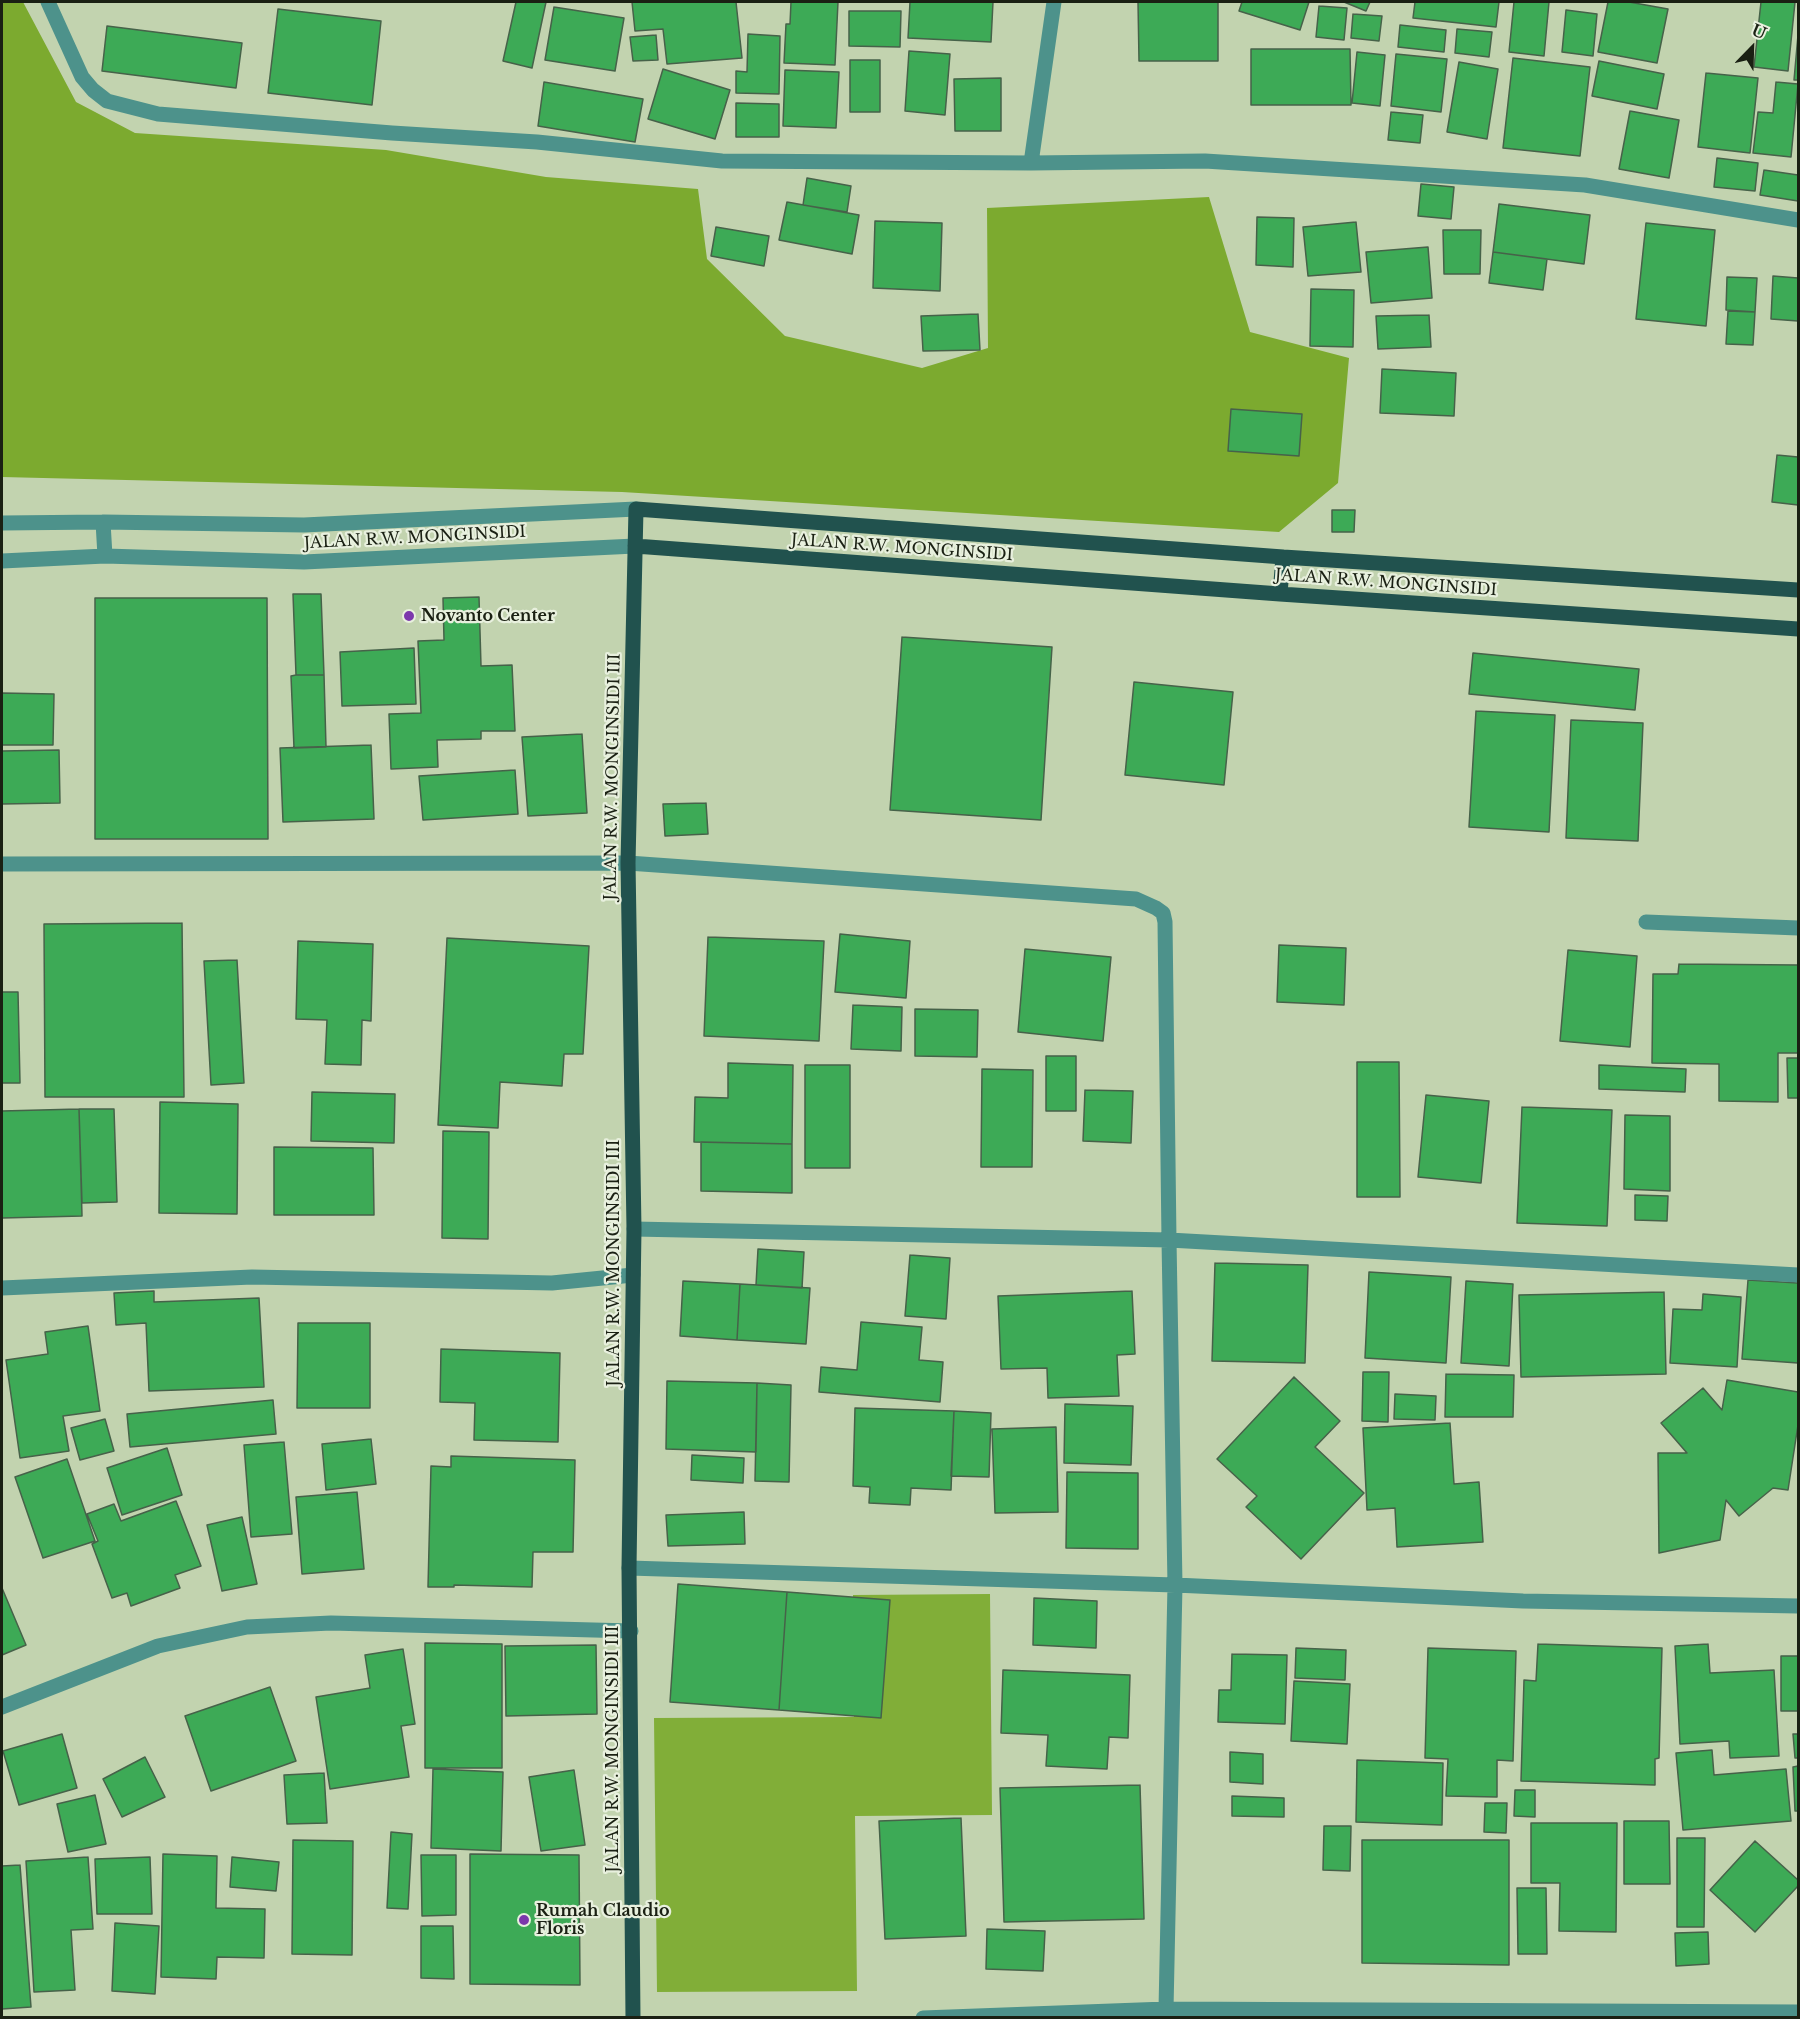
<!DOCTYPE html>
<style>
body{margin:0}
#map{position:relative;width:1800px;height:2019px;overflow:hidden;background:#c2d3af;font-family:"Libre Baskerville",serif}
canvas{display:block}
.frame{position:absolute;inset:0;border:3px solid #1a2013;pointer-events:none}
.north{position:absolute;left:1722px;top:18px;width:60px;height:60px;-webkit-text-stroke:4px #e8f0de;paint-order:stroke;rotate:23deg;font-size:16px;font-weight:700;line-height:24px;text-align:center;color:#1a2013}
.north::after{content:'';display:block;margin:auto;width:21px;height:27px;background:#1a2013;clip-path:polygon(50% 0,100% 100%,50% 72%,0 100%)}
</style>
<div id="map">
<canvas width="1800" height="2019"></canvas>
<div class="frame"></div>
<div class="north">U</div>
</div>
<script>
const g = document.querySelector('canvas').getContext('2d');
g.lineJoin = 'round';
function paint(path, color) {
  g.fillStyle = color;
  g.fill(path, 'evenodd');
}
function toPath(rows) {
  const path = new Path2D();
  for (const r of rows) {
    path.moveTo(r[0], r[1]);
    for (let i = 2; i < r.length; i += 2) path.lineTo(r[i], r[i + 1]);
  }
  return path;
}
function strokePath(path, color, width, dash) {
  g.strokeStyle = color;
  g.lineWidth = width;
  g.lineCap = dash ? 'butt' : 'round';
  g.setLineDash(dash || []);
  g.stroke(path);
}
function label(font, color, halo, rows, align = 'center') {
  g.font = font + ' "Libre Baskerville",serif';
  g.lineWidth = 4.5;
  g.setLineDash([]);
  g.textBaseline = 'middle';
  g.strokeStyle = halo;
  g.fillStyle = color;
  for (const [text, x, y, turn = 0] of rows) {
    g.save();
    g.translate(x, y);
    g.rotate((+turn || 0) * Math.PI / 180);
    g.textAlign = isNaN(turn) ? turn : align;
    if (halo) g.strokeText(text, 0, 0);
    g.fillText(text, 0, 0);
    g.restore();
  }
}
paint(toPath([
 [990,1594,992,1815,855,1816,857,1991,657,1992,654,1718,854,1717,853,1595]
]), '#81ae38');
paint(toPath([
 [2,2,23,2,76,102,135,133,386,150,546,177,698,189,707,259,785,336,922,368,988,348,987,208,1209,197,1250,332,1349,358,1338,483,1279,532,622,492,2,477]
]), '#7caa2f');
const building = toPath([
 [516,2,546,2,532,68,503,61,516,2],
 [632,2,736,2,742,58,667,64,663,29,635,31,632,2],
 [791,2,838,2,835,65,784,63,786,24,790,24,791,2],
 [910,2,993,2,991,42,908,38,910,2],
 [1138,2,1218,2,1218,61,1139,61,1138,2],
 [1242,2,1309,2,1300,30,1239,11,1242,2],
 [1344,2,1370,2,1366,11,1344,2],
 [1415,2,1499,2,1496,27,1413,18,1415,2],
 [1514,2,1549,2,1544,56,1509,52,1514,2],
 [1608,2,1629,2,1668,9,1657,63,1598,52,1608,2],
 [1761,2,1795,2,1788,71,1754,67,1761,2],
 [1319,6,1347,8,1344,40,1316,37,1319,6],
 [554,7,624,18,615,71,545,60,554,7],
 [278,9,381,21,372,105,268,93,278,9],
 [1566,10,1597,14,1593,56,1562,52,1566,10],
 [849,11,901,11,900,47,849,46,849,11],
 [1353,14,1382,16,1379,41,1351,38,1353,14],
 [1400,25,1446,30,1444,52,1398,47,1400,25],
 [107,26,242,43,236,88,102,71,107,26],
 [1457,29,1492,32,1489,57,1455,53,1457,29],
 [748,34,780,36,779,94,736,93,736,71,747,72,748,34],
 [656,35,658,60,633,61,630,37,656,35],
 [1798,35,1798,80,1794,80,1798,35],
 [1251,49,1350,49,1351,105,1251,105,1251,49],
 [909,51,950,54,945,115,905,111,909,51],
 [1357,52,1385,55,1380,106,1352,103,1357,52],
 [1396,54,1447,59,1441,112,1391,106,1396,54],
 [1513,58,1590,67,1580,156,1503,148,1513,58],
 [850,60,880,60,880,112,850,112,850,60],
 [1599,61,1664,74,1657,109,1592,96,1599,61],
 [1459,62,1498,69,1487,139,1447,132,1459,62],
 [663,69,730,90,715,139,648,119,663,69],
 [785,70,839,72,836,128,783,126,785,70],
 [1706,73,1758,78,1750,153,1698,147,1706,73],
 [1001,78,1001,131,955,131,954,79,1001,78],
 [544,82,643,99,635,142,538,126,544,82],
 [1776,82,1798,84,1791,157,1753,153,1758,112,1773,113,1776,82],
 [736,103,779,104,779,137,736,137,736,103],
 [1630,111,1679,120,1669,178,1619,169,1630,111],
 [1391,112,1423,115,1420,143,1388,140,1391,112],
 [1717,158,1758,163,1755,191,1714,187,1717,158],
 [1764,170,1798,175,1798,201,1760,195,1764,170],
 [807,178,851,186,847,212,803,205,807,178],
 [1421,184,1454,187,1451,219,1418,216,1421,184],
 [787,202,859,215,852,254,779,240,787,202],
 [1499,204,1590,215,1584,264,1493,252,1499,204],
 [1257,217,1294,218,1293,267,1256,265,1257,217],
 [875,221,942,223,940,291,873,288,875,221],
 [1356,222,1361,272,1308,276,1303,227,1356,222],
 [1646,223,1715,230,1706,326,1636,319,1646,223],
 [716,227,769,236,764,266,711,256,716,227],
 [1443,230,1481,230,1480,274,1444,274,1443,230],
 [1428,247,1432,298,1371,303,1366,252,1428,247],
 [1493,252,1547,259,1543,290,1489,283,1493,252],
 [1773,276,1798,278,1798,321,1771,319,1773,276],
 [1727,277,1757,278,1755,312,1726,310,1727,277],
 [1311,289,1354,290,1353,347,1310,346,1311,289],
 [1728,311,1755,312,1753,345,1726,344,1728,311],
 [978,314,980,350,923,351,921,316,978,314],
 [1429,315,1431,347,1378,349,1376,316,1429,315],
 [1382,369,1456,373,1454,416,1380,413,1382,369],
 [1231,409,1302,414,1299,456,1228,451,1231,409],
 [1777,455,1798,457,1798,505,1772,502,1777,455],
 [1332,510,1355,510,1354,532,1332,532,1332,510],
 [293,594,321,594,324,675,296,675,293,594],
 [479,597,481,666,512,665,515,731,481,731,481,739,437,740,438,767,391,769,389,714,421,713,418,641,444,640,443,598,479,597],
 [95,598,267,598,268,839,95,839,95,598],
 [902,637,1052,647,1041,820,890,810,902,637],
 [414,648,416,704,342,706,340,652,414,648],
 [1473,653,1639,669,1635,710,1469,694,1473,653],
 [296,675,324,675,326,747,294,748,291,676,296,675],
 [1134,682,1233,692,1224,785,1125,775,1134,682],
 [2,693,54,694,53,745,2,745,2,693],
 [1476,711,1555,715,1549,832,1469,827,1476,711],
 [1571,720,1643,723,1638,841,1566,838,1571,720],
 [582,734,587,813,528,816,522,737,582,734],
 [371,745,374,819,283,822,280,748,371,745],
 [59,750,60,803,2,804,2,751,59,750],
 [515,770,518,814,423,820,419,776,515,770],
 [706,803,708,834,665,836,663,804,706,803],
 [182,923,184,1097,45,1097,44,924,182,923],
 [840,934,910,941,906,998,835,992,840,934],
 [708,937,824,941,819,1041,704,1036,708,937],
 [447,938,589,946,583,1054,564,1054,562,1086,500,1082,498,1128,438,1125,447,938],
 [298,941,373,944,371,1021,362,1020,361,1065,325,1064,327,1020,296,1019,298,941],
 [1279,945,1346,948,1344,1005,1277,1002,1279,945],
 [1025,949,1111,957,1103,1041,1018,1032,1025,949],
 [1568,950,1637,956,1630,1047,1560,1041,1568,950],
 [237,960,244,1083,211,1085,204,961,237,960],
 [1679,964,1798,965,1798,1053,1778,1053,1778,1102,1719,1101,1719,1064,1652,1063,1653,974,1678,974,1679,964],
 [2,992,18,992,20,1083,2,1083,2,992],
 [853,1005,902,1007,901,1051,851,1049,853,1005],
 [915,1009,978,1010,977,1057,915,1056,915,1009],
 [1046,1056,1076,1056,1076,1111,1046,1111,1046,1056],
 [1787,1058,1798,1058,1798,1098,1788,1098,1787,1058],
 [1357,1062,1399,1062,1400,1197,1357,1197,1357,1062],
 [728,1063,793,1065,792,1144,694,1142,695,1097,728,1098,728,1063],
 [805,1065,850,1065,850,1168,805,1168,805,1065],
 [1599,1065,1686,1069,1685,1092,1599,1089,1599,1065],
 [982,1069,1033,1070,1032,1167,981,1167,982,1069],
 [1085,1090,1133,1091,1131,1143,1083,1141,1085,1090],
 [312,1092,395,1094,394,1143,311,1141,312,1092],
 [1426,1095,1489,1101,1481,1183,1418,1177,1426,1095],
 [160,1102,238,1104,237,1214,159,1213,160,1102],
 [1522,1107,1612,1110,1607,1226,1517,1223,1522,1107],
 [79,1109,82,1216,2,1218,2,1111,79,1109],
 [79,1109,114,1109,117,1202,82,1203,79,1109],
 [1625,1115,1670,1116,1670,1191,1624,1189,1625,1115],
 [443,1131,489,1132,488,1239,442,1238,443,1131],
 [701,1142,792,1144,792,1193,701,1191,701,1142],
 [274,1147,373,1148,374,1215,274,1215,274,1147],
 [1635,1195,1668,1196,1667,1221,1635,1220,1635,1195],
 [758,1249,804,1252,802,1288,756,1285,758,1249],
 [910,1255,950,1258,946,1319,905,1316,910,1255],
 [1215,1263,1308,1265,1305,1363,1212,1361,1215,1263],
 [1369,1272,1451,1277,1446,1363,1365,1358,1369,1272],
 [1748,1280,1798,1283,1798,1363,1742,1359,1748,1280],
 [683,1281,740,1284,737,1340,680,1336,683,1281],
 [1466,1281,1513,1284,1509,1366,1461,1363,1466,1281],
 [740,1284,810,1288,806,1344,737,1340,740,1284],
 [154,1291,154,1302,259,1298,264,1387,149,1391,146,1323,116,1325,114,1293,154,1291],
 [1132,1291,1135,1354,1117,1355,1119,1396,1048,1398,1047,1368,1001,1369,998,1296,1132,1291],
 [1664,1292,1666,1374,1521,1377,1519,1295,1664,1292],
 [1703,1294,1741,1297,1737,1367,1670,1363,1673,1309,1702,1310,1703,1294],
 [861,1322,922,1327,919,1360,943,1362,940,1402,819,1392,821,1367,857,1370,861,1322],
 [298,1323,370,1323,370,1408,297,1408,298,1323],
 [88,1326,100,1411,63,1416,69,1451,20,1458,6,1360,48,1354,45,1332,88,1326],
 [441,1349,560,1353,558,1442,474,1440,475,1403,440,1402,441,1349],
 [1363,1372,1389,1372,1388,1422,1362,1421,1363,1372],
 [1446,1374,1514,1375,1513,1417,1445,1417,1446,1374],
 [1294,1377,1340,1421,1315,1447,1364,1493,1301,1559,1246,1507,1257,1496,1217,1459,1294,1377],
 [1727,1380,1798,1392,1798,1425,1788,1490,1773,1488,1739,1516,1726,1500,1720,1540,1659,1553,1658,1453,1687,1453,1661,1423,1703,1388,1722,1410,1727,1380],
 [667,1381,757,1383,756,1452,666,1449,667,1381],
 [757,1383,791,1385,789,1482,755,1481,757,1383],
 [1395,1394,1436,1396,1435,1420,1394,1419,1395,1394],
 [273,1400,276,1434,130,1447,127,1414,273,1400],
 [1065,1404,1133,1406,1131,1465,1064,1463,1065,1404],
 [855,1408,954,1411,951,1490,911,1488,910,1505,869,1503,870,1487,853,1486,855,1408],
 [954,1411,991,1413,989,1477,951,1476,954,1411],
 [105,1419,114,1451,80,1460,71,1428,105,1419],
 [1450,1423,1454,1484,1479,1482,1483,1542,1397,1547,1395,1508,1367,1510,1363,1428,1450,1423],
 [1056,1427,1058,1512,995,1513,992,1429,1056,1427],
 [371,1439,376,1484,326,1490,322,1444,371,1439],
 [284,1442,292,1534,251,1537,244,1445,284,1442],
 [167,1448,182,1495,122,1515,107,1468,167,1448],
 [692,1455,744,1458,743,1483,691,1480,692,1455],
 [451,1456,575,1460,573,1552,533,1552,532,1587,454,1585,454,1587,428,1587,431,1466,451,1467,451,1456],
 [67,1459,95,1541,43,1558,15,1477,67,1459],
 [1067,1472,1138,1473,1138,1549,1066,1548,1067,1472],
 [357,1492,364,1569,302,1574,296,1497,357,1492],
 [176,1501,201,1566,175,1575,180,1588,131,1606,127,1593,112,1598,92,1544,98,1541,87,1514,114,1504,121,1521,176,1501],
 [744,1512,745,1544,668,1546,666,1515,744,1512],
 [242,1517,257,1584,222,1591,207,1525,242,1517],
 [678,1584,787,1592,779,1710,670,1702,678,1584],
 [2,1588,26,1645,2,1655,2,1588],
 [787,1592,890,1600,881,1718,779,1710,787,1592],
 [1034,1598,1097,1601,1096,1648,1033,1645,1034,1598],
 [425,1643,502,1644,502,1768,425,1768,425,1643],
 [1538,1644,1662,1648,1659,1758,1655,1759,1655,1785,1521,1781,1524,1680,1536,1681,1538,1644],
 [1708,1644,1710,1673,1774,1670,1779,1756,1730,1758,1729,1741,1680,1744,1675,1646,1708,1644],
 [596,1645,597,1714,506,1716,505,1646,596,1645],
 [1296,1648,1346,1650,1345,1680,1295,1678,1296,1648],
 [1428,1648,1516,1651,1513,1761,1497,1760,1497,1797,1446,1796,1448,1759,1425,1758,1428,1648],
 [403,1649,415,1724,401,1726,409,1777,330,1789,316,1697,370,1688,365,1655,403,1649],
 [1232,1654,1287,1655,1285,1724,1218,1722,1219,1690,1231,1690,1232,1654],
 [1781,1656,1798,1656,1798,1711,1781,1711,1781,1656],
 [1003,1670,1130,1675,1128,1738,1109,1737,1107,1769,1046,1766,1048,1735,1001,1733,1003,1670],
 [1294,1681,1350,1684,1347,1744,1291,1741,1294,1681],
 [270,1687,296,1761,211,1791,185,1716,270,1687],
 [62,1734,77,1788,19,1805,3,1751,62,1734],
 [1793,1734,1798,1734,1798,1758,1795,1758,1793,1734],
 [1712,1750,1714,1775,1786,1769,1791,1821,1683,1830,1676,1753,1712,1750],
 [1230,1752,1263,1754,1263,1784,1230,1782,1230,1752],
 [145,1757,165,1797,122,1817,103,1779,145,1757],
 [1357,1760,1443,1763,1442,1825,1356,1822,1357,1760],
 [1798,1766,1798,1811,1795,1811,1793,1767,1798,1766],
 [433,1769,503,1772,501,1851,431,1848,433,1769],
 [574,1770,585,1845,541,1851,529,1777,574,1770],
 [324,1773,327,1823,287,1824,284,1775,324,1773],
 [1140,1785,1144,1919,1004,1922,1000,1788,1140,1785],
 [1515,1790,1535,1790,1535,1817,1514,1816,1515,1790],
 [95,1795,106,1844,68,1852,57,1804,95,1795],
 [1232,1796,1284,1798,1284,1817,1232,1816,1232,1796],
 [1485,1803,1507,1803,1506,1833,1484,1832,1485,1803],
 [961,1818,966,1936,885,1939,879,1821,961,1818],
 [1624,1821,1669,1821,1670,1884,1624,1884,1624,1821],
 [1531,1823,1617,1823,1616,1932,1559,1931,1560,1883,1531,1883,1531,1823],
 [1324,1826,1351,1826,1350,1871,1323,1870,1324,1826],
 [391,1832,412,1834,408,1909,387,1908,391,1832],
 [1677,1838,1705,1838,1704,1927,1677,1927,1677,1838],
 [293,1840,353,1841,352,1955,292,1954,293,1840],
 [1362,1840,1509,1840,1509,1965,1362,1963,1362,1840],
 [1755,1841,1798,1880,1798,1886,1755,1932,1710,1890,1755,1841],
 [163,1854,217,1856,216,1908,265,1909,264,1958,217,1957,216,1979,161,1977,163,1854],
 [470,1854,579,1855,580,1985,470,1984,470,1854],
 [421,1855,456,1855,456,1915,422,1916,421,1855],
 [88,1857,93,1929,71,1930,75,1990,34,1992,26,1861,88,1857],
 [150,1857,152,1914,97,1914,95,1859,150,1857],
 [232,1857,279,1862,276,1891,230,1887,232,1857],
 [20,1865,31,2007,2,2009,2,1866,20,1865],
 [1517,1888,1546,1888,1547,1954,1518,1954,1517,1888],
 [115,1923,159,1926,155,1994,112,1991,115,1923],
 [421,1926,453,1926,454,1979,421,1978,421,1926],
 [987,1929,1045,1931,1043,1971,986,1969,987,1929],
 [1708,1932,1709,1964,1676,1966,1675,1933,1708,1932]
]);
paint(building, '#3daa56');
strokePath(building, '#466249', 1.5);
strokePath(toPath([
 [48,2,82,77,93,90,107,101,158,114,392,133,537,142,722,161,1031,163,1205,161,1585,185,1798,220],
 [1031,163,1054,2],
 [103,522,105,556],
 [2,523,103,522,304,525,636,509],
 [2,561,105,556,304,562,635,546],
 [2,864,628,863,1136,899,1156,908,1163,913,1165,922,1169,1240,634,1229],
 [1646,922,1798,928],
 [2,1288,252,1277,552,1283,633,1275],
 [629,1568,1175,1585,1523,1601,1798,1606],
 [2,1707,158,1646,247,1627,331,1623,631,1631],
 [1166,2009,1798,2012],
 [923,2018,1166,2009,1175,1585,1169,1240,1798,1275]
]), '#4d928b', 15);
strokePath(toPath([
 [635,546,1280,594,1798,629],
 [1280,594,1283,557],
 [633,2018,629,1568,634,1229,628,863,636,509,1283,557,1798,590]
]), '#21524e', 15);
for (const [x, y, r, color] of [
 [409,616,6,"#7c38ac"],
 [524,1920,6,"#7c38ac"]
]) {
  const dot = new Path2D();
  dot.arc(x, y, r, 0, 2 * Math.PI);
  g.fillStyle = color;
  g.fill(dot);
  strokePath(dot, '#e8f0de', 2);
}
label('16px', '#1a2013', '#e8f0de', [
 ["JALAN R.W. MONGINSIDI",415,538,-3],
 ["JALAN R.W. MONGINSIDI",902,548,4],
 ["JALAN R.W. MONGINSIDI",1386,583,4],
 ["JALAN R.W. MONGINSIDI III",613,777,-89],
 ["JALAN R.W. MONGINSIDI III",614,1263,-90],
 ["JALAN R.W. MONGINSIDI III",613,1749,-90]
]);
label('bold 16px', '#1a2013', '#e8f0de', [
 ["Novanto Center",421,616],
 ["Rumah Claudio",536,1911],
 ["Floris",536,1929]
], 'left');
</script>
